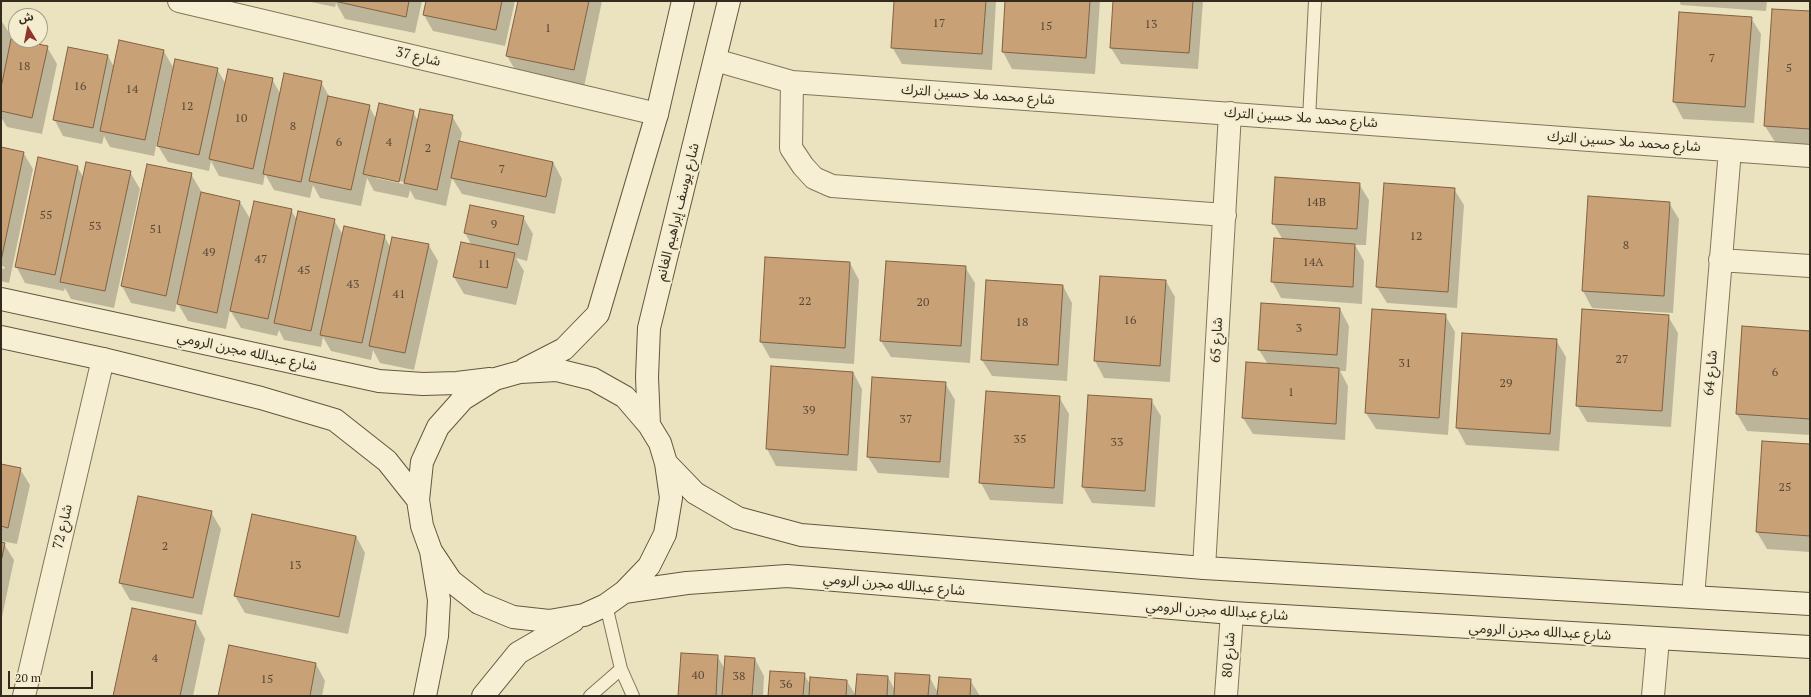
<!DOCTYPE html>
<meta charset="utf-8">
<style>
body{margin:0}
#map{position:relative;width:1811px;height:697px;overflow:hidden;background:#ebe3c0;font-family:"PT Serif","Noto Sans Arabic",serif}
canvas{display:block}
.frame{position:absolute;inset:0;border:2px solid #342a1d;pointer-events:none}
.north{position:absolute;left:8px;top:8px;width:40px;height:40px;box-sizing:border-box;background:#f3eccf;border:1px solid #a79e88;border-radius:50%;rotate:350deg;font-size:11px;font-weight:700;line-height:16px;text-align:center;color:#342a1d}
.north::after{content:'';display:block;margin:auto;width:14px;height:18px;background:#90342c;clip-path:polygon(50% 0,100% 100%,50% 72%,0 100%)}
.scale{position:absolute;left:8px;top:671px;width:85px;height:18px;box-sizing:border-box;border:2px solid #342a1d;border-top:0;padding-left:5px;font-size:12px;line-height:14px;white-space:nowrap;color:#342a1d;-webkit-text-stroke:3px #f3eccf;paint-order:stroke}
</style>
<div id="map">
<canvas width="1811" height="697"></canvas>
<div class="frame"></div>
<div class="north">ش</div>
<div class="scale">20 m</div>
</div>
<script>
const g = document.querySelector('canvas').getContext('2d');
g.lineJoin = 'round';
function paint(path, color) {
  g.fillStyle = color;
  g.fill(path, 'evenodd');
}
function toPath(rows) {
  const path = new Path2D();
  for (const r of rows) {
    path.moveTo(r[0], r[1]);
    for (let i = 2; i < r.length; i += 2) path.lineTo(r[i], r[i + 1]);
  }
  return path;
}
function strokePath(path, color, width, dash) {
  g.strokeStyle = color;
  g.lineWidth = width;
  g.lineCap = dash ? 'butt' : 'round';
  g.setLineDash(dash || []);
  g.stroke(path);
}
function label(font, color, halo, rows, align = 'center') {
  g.font = font + ' "PT Serif","Noto Sans Arabic",serif';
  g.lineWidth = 4;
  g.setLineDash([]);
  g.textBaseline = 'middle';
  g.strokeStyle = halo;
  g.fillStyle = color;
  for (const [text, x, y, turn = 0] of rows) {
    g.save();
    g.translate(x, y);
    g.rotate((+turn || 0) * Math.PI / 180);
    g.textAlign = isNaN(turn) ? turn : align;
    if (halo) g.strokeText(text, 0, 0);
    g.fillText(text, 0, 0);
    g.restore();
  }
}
paint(toPath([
 [306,1,422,1,415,33,345,19,336,3,335,7],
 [427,1,515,1,505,46,433,31,424,15],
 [519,1,602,1,584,87,517,73,507,56],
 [895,1,996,1,992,70,902,64,892,47],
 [1006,1,1100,1,1095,74,1012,69,1003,52],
 [1114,1,1203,1,1198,69,1121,64,1111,48],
 [1679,1,1767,1,1766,11,1681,5],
 [1810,12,1810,145,1775,142,1765,126],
 [1751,18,1761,34,1754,123,1683,119,1674,102],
 [1,20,11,36,10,40,47,47,57,64,42,134,7,127,1,117],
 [163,50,173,67,154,156,110,147,104,136,102,144,63,136,54,119,108,56,114,67],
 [217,69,226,84,272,79,281,95,321,82,330,98,369,106,376,119,413,112,418,121,452,116,462,133,460,142,553,162,562,179,555,214,462,194,452,178,446,206,415,199,410,190,408,198,374,191,367,178,361,206,320,198,313,185,310,198,274,190,265,174,263,185,219,176,211,161,209,171,168,162,158,146],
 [376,176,404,182,403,184,376,178],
 [1,148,23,152,33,169,9,283,1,281,1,268,4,269,5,267,1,266],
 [148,165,191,174,201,191,200,193,240,202,251,220,291,210,297,220,334,220,343,235,384,236,391,248,428,244,438,261,414,370,380,363,373,350,371,360,331,351,323,337,321,347,284,340,279,330,277,336,241,328,230,310,226,329,188,321,177,302,175,312,131,303,122,286],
 [77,166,83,177,130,172,140,189,114,308,71,299,65,288,64,291,25,283,16,266],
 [1359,184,1369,200,1366,245,1355,245,1364,261,1362,304,1281,298,1272,281,1283,240,1273,223],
 [1454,189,1464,205,1457,308,1387,303,1377,287],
 [1669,203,1679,219,1673,313,1592,308,1583,291],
 [523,217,533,234,527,261,516,258,524,271,516,305,464,294,454,277,472,246,465,233],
 [850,263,859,280,854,364,770,358,761,342],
 [965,267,975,283,970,363,891,357,881,341],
 [1100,277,1166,281,1175,297,1170,382,1104,378,1095,361],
 [1063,286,1072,303,1067,381,992,376,982,360],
 [1340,309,1349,326,1346,371,1340,371,1348,386,1345,440,1253,434,1243,418,1268,364,1259,350],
 [1445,315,1455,332,1448,435,1376,429,1366,413],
 [1668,316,1678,333,1671,427,1587,422,1577,405],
 [1743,327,1810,332,1810,435,1747,431,1737,414],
 [1556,340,1566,357,1559,451,1466,445,1457,428],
 [772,367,853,372,862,389,857,471,776,466,767,449],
 [945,383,955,400,949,478,878,473,868,457],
 [986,392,1059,397,1069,414,1063,504,990,500,981,483],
 [1151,400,1161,416,1155,507,1092,503,1083,487],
 [1763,442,1810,445,1810,552,1767,549,1757,532],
 [1,465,20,469,30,485,17,544,1,541],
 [211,512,221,529,202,615,130,600,120,583],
 [356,536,365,553,348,634,245,613,235,596],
 [1,543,4,544,14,560,1,622],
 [196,622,205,639,193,696,114,696],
 [229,646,316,664,325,681,322,696,219,696],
 [717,656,725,669,755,659,764,676,763,696,679,696],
 [804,674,811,686,847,681,856,696,769,696],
 [929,676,938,693,970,680,980,696,856,696,888,677,895,690]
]), '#0003');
const building = toPath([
 [334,1,409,1,406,17,334,1],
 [426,1,502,1,496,30,423,15,426,1],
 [518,1,589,1,574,70,506,56,518,1],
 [894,1,986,1,982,54,891,48,894,1],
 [1005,1,1090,1,1086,58,1002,52,1005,1],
 [1113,1,1193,1,1189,53,1110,48,1113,1],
 [1772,9,1810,11,1810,129,1764,126,1772,9],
 [1679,12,1752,17,1745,107,1673,102,1679,12],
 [11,39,48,46,32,118,1,111,1,88,11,39],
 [119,40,164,50,145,140,100,131,119,40],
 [68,47,108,55,93,128,53,120,68,47],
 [175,59,218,68,199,155,157,146,175,59],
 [228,69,273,78,253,169,209,159,228,69],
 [284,73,322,81,301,182,263,174,284,73],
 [328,96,370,105,351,190,309,181,328,96],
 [379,103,414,111,399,182,363,174,379,103],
 [420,109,453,115,437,190,404,183,420,109],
 [459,141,553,162,546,197,451,178,459,141],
 [1,147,24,152,1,261,1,147],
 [38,157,78,166,55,275,15,267,38,157],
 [86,162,131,171,105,291,60,282,86,162],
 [147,164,192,173,166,296,121,286,147,164],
 [1275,177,1360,183,1357,229,1272,224,1275,177],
 [1384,183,1455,188,1448,292,1376,287,1384,183],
 [201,192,240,201,217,313,177,304,201,192],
 [1588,196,1670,202,1664,296,1582,291,1588,196],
 [254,201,292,209,268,319,230,311,254,201],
 [470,205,524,216,518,245,464,233,470,205],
 [298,211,335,219,311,331,274,323,298,211],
 [344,226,385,235,362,343,320,335,344,226],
 [392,237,429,244,405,353,369,346,392,237],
 [1274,238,1355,244,1353,287,1271,282,1274,238],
 [461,242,515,253,507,288,453,277,461,242],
 [765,257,850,262,845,348,760,342,765,257],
 [886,261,966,266,961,346,880,341,886,261],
 [1100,276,1166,280,1160,366,1094,361,1100,276],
 [986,280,1063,285,1058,365,981,360,986,280],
 [1261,303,1340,308,1337,355,1258,350,1261,303],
 [1372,309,1446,314,1439,418,1365,413,1372,309],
 [1582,309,1669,315,1662,411,1576,406,1582,309],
 [1742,326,1810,331,1810,419,1736,414,1742,326],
 [1462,333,1557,339,1550,434,1456,428,1462,333],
 [1246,362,1339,368,1336,424,1242,418,1246,362],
 [771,366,853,372,848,455,766,449,771,366],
 [872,377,946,382,940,462,867,457,872,377],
 [986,391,1060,396,1054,488,979,483,986,391],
 [1088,395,1152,399,1145,491,1082,487,1088,395],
 [1762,441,1810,444,1810,536,1756,532,1762,441],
 [1,464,21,468,8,528,1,526,1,464],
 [138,496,212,511,193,598,119,583,138,496],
 [252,514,356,536,339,617,234,596,252,514],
 [1,542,5,543,1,562,1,542],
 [132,608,196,621,180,696,113,696,132,608],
 [229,645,316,663,310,696,218,696,229,645],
 [681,653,718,655,716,696,678,696,681,653],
 [725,656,755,658,752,696,722,696,725,656],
 [770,671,805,673,803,696,768,696,770,671],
 [895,673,930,675,928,696,894,696,895,673],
 [857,674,888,676,887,696,855,696,857,674],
 [810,677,847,680,846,696,809,696,810,677],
 [939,677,971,679,970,696,937,696,939,677]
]);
paint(building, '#c8a177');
strokePath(building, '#826040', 1);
const lane = toPath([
 [1309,119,1315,1],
 [606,605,621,669,633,696],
 [590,696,621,669]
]);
const street = toPath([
 [179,1,657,114],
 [715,60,792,82,1810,156],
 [792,82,791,148,803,166,814,178,832,186,1225,215],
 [1720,260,1810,266],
 [1204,568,1230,113],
 [1693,597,1730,150],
 [24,696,103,359],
 [1226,696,1232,613],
 [1653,696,1658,639]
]);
const secondary = toPath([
 [1,299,379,381,423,384,457,383,490,379],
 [1,337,103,359,261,398,335,420,387,461,418,500],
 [525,369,564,349,598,314,657,114,683,1],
 [649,425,647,377,649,328,729,1],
 [666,463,695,493,738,518,801,535,1204,568,1810,604],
 [624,592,687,583,787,576,1232,613,1810,647],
 [425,696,437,636,439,600,431,551,422,526,418,500,422,462,438,427,463,399,495,379,520,372,557,370,593,379,625,397,649,425,660,443,666,463,671,498,665,534,649,566,624,592,606,605,584,615,549,621,513,617,479,603,451,581,431,551],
 [483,696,518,653,573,621]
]);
strokePath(lane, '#847459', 14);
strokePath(street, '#847459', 24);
strokePath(secondary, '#65553c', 24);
strokePath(lane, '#f7efd3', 12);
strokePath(street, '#f7efd3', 22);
strokePath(secondary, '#f7efd3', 22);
label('12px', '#594834', null, [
 ["17",939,24],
 ["13",1151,25],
 ["15",1046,27],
 ["1",548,29],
 ["7",1712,59],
 ["18",24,67],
 ["5",1789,69],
 ["16",80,87],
 ["14",132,90],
 ["12",187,107],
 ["10",241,119],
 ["8",293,127],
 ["6",339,143],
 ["4",389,143],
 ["2",428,149],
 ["7",502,170],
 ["14B",1316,203],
 ["55",46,216],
 ["9",494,225],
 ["53",95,227],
 ["51",156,230],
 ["12",1416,237],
 ["8",1626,246],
 ["49",209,253],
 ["47",261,260],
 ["14A",1313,263],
 ["11",484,265],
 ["45",304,271],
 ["43",353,285],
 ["41",399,295],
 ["22",805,302],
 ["20",923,303],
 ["16",1130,321],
 ["18",1022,323],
 ["3",1299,329],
 ["27",1622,360],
 ["31",1405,364],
 ["6",1775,373],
 ["29",1506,384],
 ["1",1291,393],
 ["39",809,411],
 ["37",906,420],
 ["35",1020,440],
 ["33",1117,443],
 ["25",1785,488],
 ["2",165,547],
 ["13",295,566],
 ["4",155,659],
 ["40",698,676],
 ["38",739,677],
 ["15",267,680],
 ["36",786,685]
]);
label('14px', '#342a1d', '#f3eccf', [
 ["شارع 37",418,57,13],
 ["شارع محمد ملا حسين الترك",978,95,4],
 ["شارع محمد ملا حسين الترك",1301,118,4],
 ["شارع محمد ملا حسين الترك",1624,142,4],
 ["شارع يوسف إبراهيم الغانم",678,212,-76],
 ["شارع 65",1217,340,-87],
 ["شارع عبدالله مجرن الرومي",247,352,12],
 ["شارع 64",1711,373,-85],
 ["شارع 72",63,527,-77],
 ["شارع عبدالله مجرن الرومي",894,585,5],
 ["شارع عبدالله مجرن الرومي",1217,611,4],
 ["شارع عبدالله مجرن الرومي",1540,632,3],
 ["شارع 80",1229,655,-86]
]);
</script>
